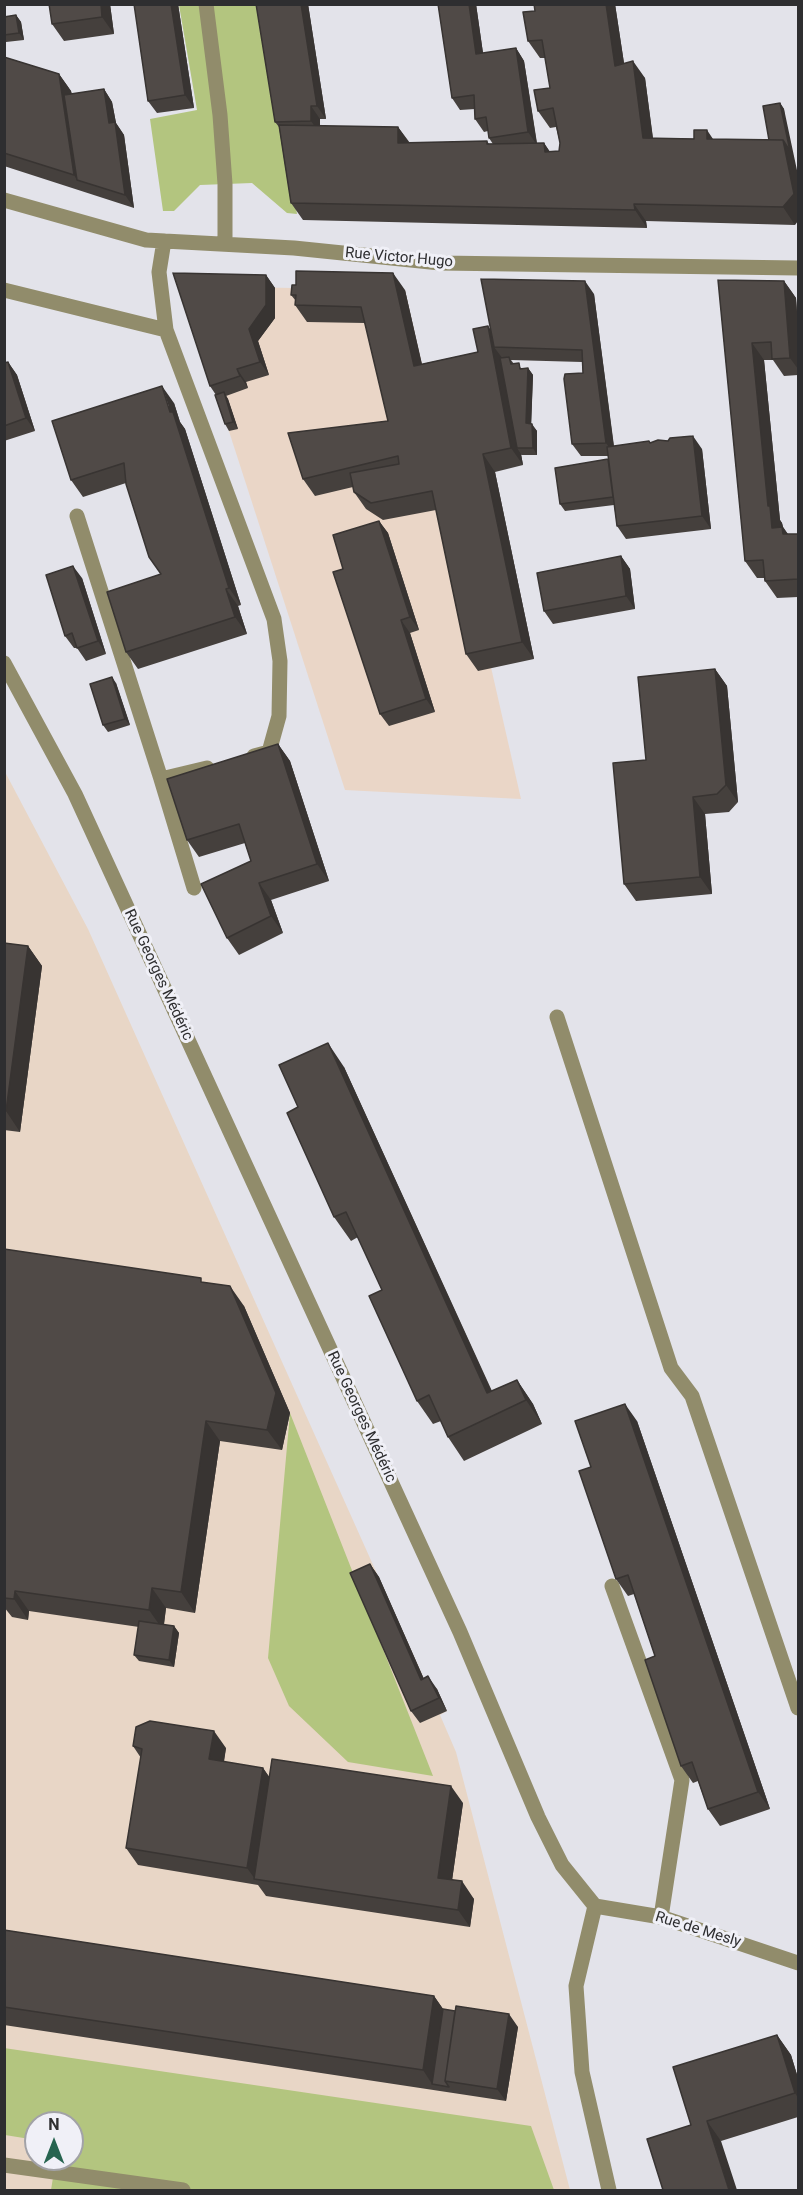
<!DOCTYPE html>
<meta charset="utf-8">
<style>
body{margin:0}
#map{position:relative;width:803px;height:2195px;overflow:hidden;background:#e3e3ea;font-family:Roboto,sans-serif}
canvas{display:block}
.frame{position:absolute;inset:0;border:6px solid #2e2e30;pointer-events:none}
.north{position:absolute;left:24px;top:2111px;width:60px;height:60px;box-sizing:border-box;background:#f0f0f7;border:2px solid #a2a2a7;border-radius:50%;rotate:0deg;font-size:16px;font-weight:700;line-height:24px;text-align:center;color:#2e2e30}
.north::after{content:'';display:block;margin:auto;width:21px;height:27px;background:#276450;clip-path:polygon(50% 0,100% 100%,50% 72%,0 100%)}
</style>
<div id="map">
<canvas width="803" height="2195"></canvas>
<div class="frame"></div>
<div class="north">N</div>
</div>
<script>
const g = document.querySelector('canvas').getContext('2d');
g.lineJoin = 'round';
function paint(path, color) {
  g.fillStyle = color;
  g.fill(path, 'evenodd');
}
function toPath(rows) {
  const path = new Path2D();
  for (const r of rows) {
    path.moveTo(r[0], r[1]);
    for (let i = 2; i < r.length; i += 2) path.lineTo(r[i], r[i + 1]);
  }
  return path;
}
function strokePath(path, color, width, dash) {
  g.strokeStyle = color;
  g.lineWidth = width;
  g.lineCap = dash ? 'butt' : 'round';
  g.setLineDash(dash || []);
  g.stroke(path);
}
function label(font, color, halo, rows, align = 'center') {
  g.font = font + ' Roboto,sans-serif';
  g.lineWidth = 6;
  g.setLineDash([]);
  g.textBaseline = 'middle';
  g.strokeStyle = halo;
  g.fillStyle = color;
  for (const [text, x, y, turn = 0] of rows) {
    g.save();
    g.translate(x, y);
    g.rotate((+turn || 0) * Math.PI / 180);
    g.textAlign = isNaN(turn) ? turn : align;
    if (halo) g.strokeText(text, 0, 0);
    g.fillText(text, 0, 0);
    g.restore();
  }
}
paint(toPath([
 [4,770,88,929,430,1692,437,1689,447,1711,440,1715,456,1752,570,2190,5,2190],
 [36,2123,72,2123,72,2159,36,2159]
]), '#e8d6c6');
paint(toPath([
 [182,286,405,290,521,799,345,790]
]), '#ead6c7');
paint(toPath([
 [179,5,263,5,297,214,287,213,252,183,200,185,174,211,163,211,150,119,197,110],
 [290,1413,433,1776,348,1762,289,1706,268,1658],
 [4,2048,531,2126,554,2190,51,2190,56,2159,72,2159,72,2123,36,2123,36,2140,5,2135]
]), '#b3c57f');
strokePath(toPath([
 [206,4,220,115,225,184,225,244],
 [4,200,146,240,294,248,440,263,798,268],
 [4,290,166,330,159,272,164,241],
 [166,330,274,619,280,661,279,716,269,752,254,756],
 [77,516,161,779,207,768],
 [4,663,75,794,460,1632,538,1817,562,1865,595,1906],
 [161,779,194,888],
 [557,1017,671,1368,692,1396,798,1708],
 [612,1586,682,1780,661,1917],
 [595,1906,576,1986,582,2072,609,2190],
 [595,1906,661,1917,798,1963],
 [4,2165,183,2190]
]), '#918c6b', 15);
paint(toPath([
 [110,4,114,34,64,41,52,24],
 [134,4,178,4,194,108,157,113,148,101],
 [256,4,308,4,326,119,320,119,320,126,398,127,410,143,487,141,489,144,493,144,489,138,488,131,484,132,475,119,475,109,460,110,452,98,438,4,476,4,483,53,516,48,524,61,537,143,544,143,550,152,559,151,560,143,556,127,550,128,538,111,550,88,545,58,540,58,528,41,615,4,624,63,645,78,653,138,769,140,780,103,784,109,795,225,646,221,647,228,303,220,291,203,279,127,275,122],
 [16,15,21,22,24,40,6,42,4,41,4,17],
 [4,57,59,74,71,91,72,94,104,89,112,102,116,123,124,135,134,208,4,166],
 [266,275,275,288,275,318,258,341,269,375,246,382,248,388,226,396,228,399,238,429,229,431,225,424,216,395,210,386],
 [718,280,784,281,796,298,798,326,798,375,784,376,773,360,764,360,780,520,782,523,783,527,788,534,798,534,798,597,777,598,765,581,764,578,757,578,745,561],
 [405,290,422,364,478,352,491,330,594,294,614,446,650,443,702,449,711,529,626,539,617,526,614,505,565,511,560,504,608,459,608,456,581,456,572,444,583,373,582,362,511,360,514,364,523,369,528,368,533,375,531,424,537,431,537,455,521,455,521,454,523,465,495,472,534,659,478,671,466,654,436,510,383,520,366,509,354,492,353,487,315,496,303,479,388,421,365,323,307,322,295,305,296,301,291,295],
 [8,362,17,375,35,431,4,441,4,363],
 [174,403,180,422,185,429,241,605,238,606,247,634,138,669,126,652,161,574,126,483,83,497,71,480],
 [379,521,388,533,419,630,410,633,435,712,389,726,380,714,343,569],
 [621,556,630,569,635,609,553,624,544,611],
 [82,578,106,654,86,661,77,648,74,648,65,636],
 [715,669,727,686,738,802,729,812,705,814,712,894,636,901,624,884,646,760],
 [116,683,130,725,108,732,103,725],
 [278,744,290,761,329,881,271,900,283,933,239,955,227,938,251,861,245,843,199,857,187,840],
 [4,943,28,946,42,966,20,1132,4,1130],
 [344,1067,492,1391,517,1380,533,1404,542,1424,464,1461,448,1437,441,1421,433,1424,417,1401,382,1290,358,1237,351,1241,334,1217,298,1107],
 [4,1249,204,1283,244,1306,290,1413,282,1450,220,1441,195,1613,166,1608,164,1625,174,1626,179,1633,174,1667,139,1661,134,1655,139,1627,29,1611,28,1620,12,1617,4,1607],
 [637,1421,770,1809,720,1826,708,1809,698,1781,693,1783,681,1766,655,1656,634,1594,628,1596,616,1579],
 [370,1564,379,1577,424,1679,437,1689,447,1711,420,1723,411,1711],
 [133,1746,226,1748,224,1762,263,1768,269,1777,463,1803,452,1880,474,1899,470,1927,266,1896,258,1885,138,1865,126,1848,141,1758],
 [4,1930,434,1996,443,2009,518,2027,506,2101,4,2025],
 [777,2035,791,2055,798,2078,798,2117,721,2141,691,2125]
]), '#45403d');
paint(toPath([
 [101,4,110,4,114,34,102,17],
 [171,4,178,4,194,108,185,95],
 [301,4,308,4,326,119,317,106],
 [469,4,476,4,485,67,476,54],
 [606,4,615,4,627,83,615,66],
 [16,15,21,22,24,40,19,33],
 [516,48,524,61,537,145,528,132],
 [633,61,645,78,655,155,643,138],
 [59,74,71,91,84,182,77,180,74,175],
 [104,89,112,102,116,123,124,135,134,208,125,195,109,123],
 [780,103,784,109,798,175,798,221,795,225,783,207,783,140],
 [311,106,320,119,320,134,311,121],
 [398,127,410,144,398,143],
 [707,130,719,148,707,139],
 [544,143,556,161,545,152],
 [634,204,646,221,647,228,635,210],
 [393,273,405,290,426,383,414,366],
 [266,275,275,288,275,318,258,341,269,375,260,362,249,329],
 [585,281,594,294,615,456,606,443],
 [784,281,796,298,798,326,798,369,790,358],
 [488,326,500,343,494,347,503,359,517,448,521,454,523,465,511,448],
 [752,343,764,360,780,520,782,523,783,527,794,544,772,528,768,506],
 [8,362,17,375,35,431,26,418],
 [528,368,533,375,531,430,526,423],
 [237,369,246,382,248,388,240,376],
 [162,386,174,403,180,422,185,429,241,605,229,588],
 [224,392,228,399,238,429,233,422],
 [532,424,537,431,537,455,533,448],
 [693,436,702,449,711,529,702,516],
 [483,454,495,472,534,659,522,642],
 [379,521,388,533,419,630,410,617],
 [621,556,630,569,635,609,626,596],
 [73,566,82,578,106,654,98,641],
 [226,589,238,606,247,634,235,617],
 [401,620,410,633,435,712,426,699],
 [715,669,727,686,738,802,726,785],
 [112,677,116,683,130,725,125,719],
 [278,744,290,761,329,881,317,864],
 [693,797,705,814,712,894,700,877],
 [259,883,271,900,283,933,271,916],
 [28,946,42,966,20,1132,6,1111],
 [328,1043,344,1067,501,1412,487,1393],
 [230,1286,244,1306,290,1413,282,1450,267,1430],
 [517,1380,533,1404,542,1424,526,1400],
 [625,1404,637,1421,770,1809,758,1792],
 [206,1421,220,1441,195,1613,181,1592],
 [370,1564,379,1577,430,1693,421,1680],
 [152,1588,166,1608,163,1630,149,1610],
 [15,1591,29,1611,28,1620,14,1599],
 [174,1626,179,1633,174,1667,169,1660],
 [428,1676,437,1689,447,1711,439,1698],
 [214,1731,226,1748,221,1777,209,1759],
 [263,1768,275,1785,255,1879,247,1868],
 [451,1786,463,1803,450,1895,438,1878],
 [462,1881,474,1899,470,1927,458,1910],
 [434,1996,448,2016,432,2084,423,2070],
 [509,2014,518,2027,506,2101,497,2089],
 [777,2035,791,2055,798,2078,798,2098,795,2093],
 [707,2121,721,2141,737,2190,729,2190]
]), '#383432');
const building = toPath([
 [49,4,101,4,102,17,52,24,49,4],
 [134,4,171,4,185,95,148,101,134,4],
 [256,4,301,4,317,106,311,106,311,121,275,122,256,4],
 [438,4,469,4,476,54,516,48,528,132,489,138,486,117,475,119,474,95,452,98,438,4],
 [534,4,606,4,615,66,633,61,643,138,694,139,694,130,707,130,707,139,783,140,794,194,783,207,634,204,635,210,291,203,279,125,398,127,398,143,487,141,487,144,544,143,545,152,559,151,560,143,553,108,538,111,534,90,550,88,542,40,528,41,523,12,535,11,534,4],
 [16,15,19,33,4,35,4,17,16,15],
 [4,57,59,74,74,175,4,153,4,57],
 [104,89,109,123,115,122,125,195,77,180,64,95,104,89],
 [780,103,790,151,783,140,769,140,763,106,780,103],
 [296,271,393,273,414,366,478,352,473,329,488,326,511,448,483,454,522,642,466,654,432,491,371,503,354,492,350,473,399,464,398,456,303,479,288,433,388,421,361,307,295,305,296,295,291,295,292,285,296,285,296,271],
 [173,273,266,275,266,305,249,329,260,362,237,369,240,376,210,386,173,273],
 [481,279,585,281,606,443,572,444,564,379,565,374,583,373,582,350,494,347,481,279],
 [718,280,784,281,790,358,772,359,771,342,752,343,768,506,770,506,772,528,782,527,783,534,798,534,798,579,765,581,763,560,745,561,718,280],
 [509,357,511,364,519,363,520,369,528,368,526,423,532,424,533,448,517,448,500,358,509,357],
 [8,362,26,418,4,426,4,363,8,362],
 [162,386,170,412,173,412,229,588,226,589,235,617,126,652,107,592,161,574,149,557,126,484,124,463,71,480,52,421,162,386],
 [224,392,233,422,225,424,215,395,224,392],
 [693,436,702,516,617,526,607,447,649,441,650,443,658,440,668,441,670,438,693,436],
 [608,459,613,497,560,504,555,468,608,459],
 [379,521,410,617,401,620,426,699,380,714,333,572,343,569,333,535,379,521],
 [621,556,626,596,544,611,537,573,621,556],
 [73,566,98,641,77,648,72,633,65,636,46,575,73,566],
 [715,669,726,785,717,794,693,797,700,877,624,884,613,763,646,760,638,677,715,669],
 [112,677,125,719,103,725,90,684,112,677],
 [278,744,317,864,259,883,271,916,227,938,201,884,251,861,239,824,187,840,167,779,278,744],
 [4,943,28,946,6,1111,4,1111,4,943],
 [328,1043,487,1393,517,1380,526,1400,448,1437,429,1395,417,1401,369,1296,382,1290,346,1212,334,1217,287,1113,298,1107,279,1065,328,1043],
 [4,1249,201,1278,201,1282,230,1286,276,1393,267,1430,206,1421,181,1592,152,1588,149,1610,15,1591,14,1599,4,1598,4,1249],
 [625,1404,758,1792,708,1809,692,1762,681,1766,645,1660,655,1656,628,1575,616,1579,579,1471,591,1467,575,1421,625,1404],
 [370,1564,421,1680,428,1676,439,1698,411,1711,350,1573,370,1564],
 [139,1621,174,1626,169,1660,134,1655,139,1621],
 [150,1721,214,1731,209,1759,263,1768,247,1868,126,1848,142,1749,133,1746,136,1727,150,1721],
 [272,1759,451,1786,438,1878,462,1881,458,1910,254,1879,272,1759],
 [4,1930,434,1996,423,2070,4,2007,4,1930],
 [456,2006,509,2014,497,2089,445,2081,456,2006],
 [443,2009,455,2011,445,2081,449,2087,432,2084,443,2009],
 [777,2035,795,2093,707,2121,729,2190,663,2190,647,2139,691,2125,673,2067,777,2035]
]);
paint(building, '#504a47');
strokePath(building, '#383432', 1.5);
label('15px', '#2e2e30', '#f0f0f7', [
 ["Rue Victor Hugo",399,258,5],
 ["Rue Georges Médéric",158,975,65],
 ["Rue Georges Médéric",361,1417,65],
 ["Rue de Mesly",698,1930,17]
]);
</script>
